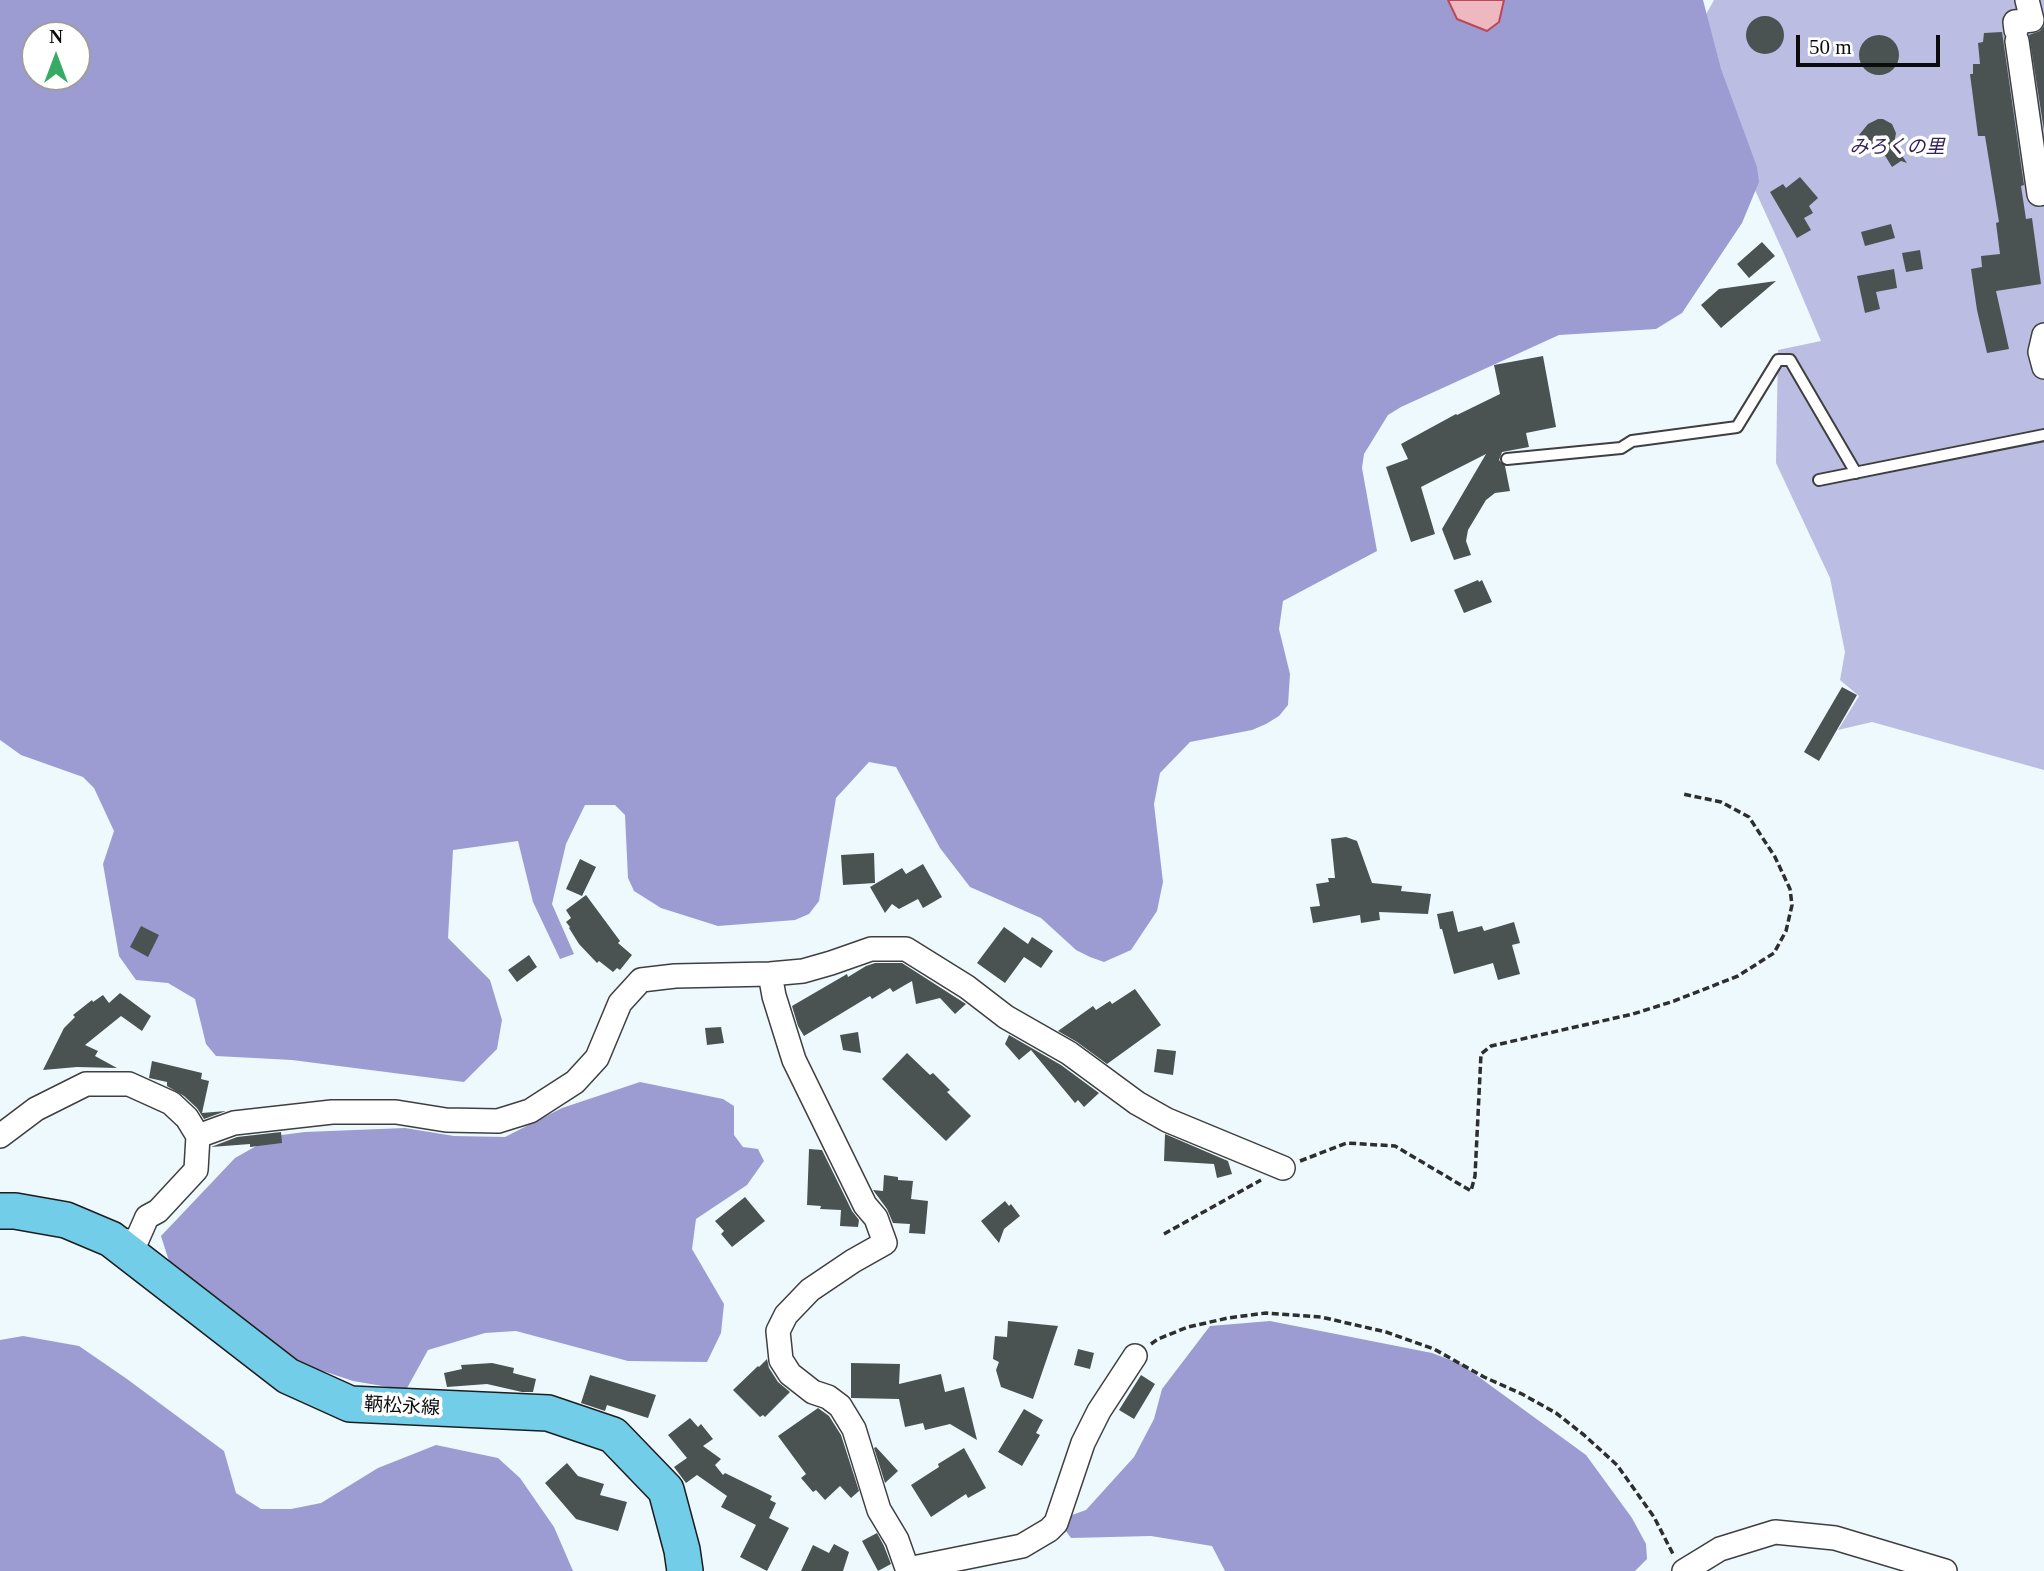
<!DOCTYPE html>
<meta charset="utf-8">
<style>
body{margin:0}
#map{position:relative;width:2044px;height:1571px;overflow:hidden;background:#edf9fd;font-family:"Times New Roman",serif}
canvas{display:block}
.north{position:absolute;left:21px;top:21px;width:70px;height:70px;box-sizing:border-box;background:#fff;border:2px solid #9e9e9e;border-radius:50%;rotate:0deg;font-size:19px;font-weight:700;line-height:28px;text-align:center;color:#0c0c0c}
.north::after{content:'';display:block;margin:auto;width:24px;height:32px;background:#35ab66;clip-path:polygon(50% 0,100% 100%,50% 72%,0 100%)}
.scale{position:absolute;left:1796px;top:35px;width:144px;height:32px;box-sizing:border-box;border:4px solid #0c0c0c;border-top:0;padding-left:9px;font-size:21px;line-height:24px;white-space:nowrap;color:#0c0c0c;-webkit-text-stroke:5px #fff;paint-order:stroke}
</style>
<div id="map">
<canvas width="2044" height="1571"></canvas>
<div class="north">N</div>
<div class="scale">50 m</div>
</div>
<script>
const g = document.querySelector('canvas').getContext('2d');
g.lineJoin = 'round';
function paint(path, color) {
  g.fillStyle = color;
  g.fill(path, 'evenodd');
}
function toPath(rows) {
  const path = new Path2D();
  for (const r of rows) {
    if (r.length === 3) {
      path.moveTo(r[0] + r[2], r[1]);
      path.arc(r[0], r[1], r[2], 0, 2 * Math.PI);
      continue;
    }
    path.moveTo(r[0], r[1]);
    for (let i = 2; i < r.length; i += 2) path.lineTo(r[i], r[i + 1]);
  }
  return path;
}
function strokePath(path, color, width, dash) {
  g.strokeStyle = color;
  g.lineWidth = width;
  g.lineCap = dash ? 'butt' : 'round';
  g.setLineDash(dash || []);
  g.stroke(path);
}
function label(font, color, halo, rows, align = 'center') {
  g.font = font + ' "Times New Roman","Noto Sans JP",serif';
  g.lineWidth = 7;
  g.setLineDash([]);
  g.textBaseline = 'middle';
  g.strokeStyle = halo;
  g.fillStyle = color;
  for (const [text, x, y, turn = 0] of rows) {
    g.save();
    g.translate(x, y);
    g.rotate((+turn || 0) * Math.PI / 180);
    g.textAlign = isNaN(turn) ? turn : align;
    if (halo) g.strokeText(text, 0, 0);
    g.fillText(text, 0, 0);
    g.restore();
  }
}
paint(toPath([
 [1714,0,2044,0,2044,770,1872,722,1838,730,1859,696,1840,680,1845,652,1830,578,1776,463,1778,350,1821,341,1785,256,1689,45]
]), '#bbbde3');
paint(toPath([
 [0,0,1448,0,1457,19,1503,8,1504,0,1703,0,1721,69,1757,167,1759,182,1742,223,1682,313,1656,329,1559,335,1401,407,1388,415,1364,454,1362,468,1377,551,1283,601,1279,629,1290,674,1288,705,1279,716,1266,724,1252,730,1190,742,1160,773,1154,804,1163,882,1157,911,1131,950,1104,962,1090,957,1076,950,1041,918,970,887,940,848,896,767,869,762,836,798,819,901,809,914,795,920,718,926,661,908,634,891,628,878,625,815,615,805,585,805,566,844,552,904,574,954,560,959,533,902,518,841,453,850,448,938,490,980,502,1020,497,1049,464,1082,292,1060,216,1056,206,1044,195,999,168,983,136,980,119,956,103,864,114,831,94,788,83,777,21,755,0,740],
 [35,35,77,35,77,77,35,77],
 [640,1082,723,1099,734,1106,734,1135,743,1147,758,1149,764,1161,747,1185,696,1219,692,1249,724,1304,721,1333,707,1362,628,1361,516,1331,485,1333,428,1350,406,1390,353,1381,290,1360,175,1280,161,1236,235,1158,274,1136,305,1132,405,1128,454,1136,505,1137,562,1108],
 [1270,1321,1432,1353,1461,1364,1586,1455,1632,1518,1646,1544,1647,1559,1635,1571,1225,1571,1212,1546,1151,1536,1071,1538,1058,1520,1086,1510,1134,1457,1154,1419,1162,1389,1210,1326],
 [23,1336,79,1346,127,1379,224,1451,236,1493,261,1509,291,1509,321,1503,378,1468,436,1445,498,1458,520,1478,554,1527,573,1571,0,1571,0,1340]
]), '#9d9cd2');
const water = toPath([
 [1448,0,1504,0,1499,22,1487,31,1457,19,1448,0]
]);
paint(water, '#eeb8c0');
strokePath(water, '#bd4757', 2);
paint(toPath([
 [1765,35,19],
 [2044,26,2044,130,2029,35,2040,31],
 [2002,32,2024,185,2021,186,2026,219,2032,218,2041,284,1996,291,2009,349,1987,353,1977,310,1971,269,1982,267,1981,256,2000,254,1996,223,1999,222,1985,136,1978,136,1970,74,1973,74,1973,64,1980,64,1978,43,1983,42,1984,33],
 [1879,55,20],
 [1878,119,1883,119,1892,124,1896,133,1894,144,1907,163,1901,161,1892,167,1884,154,1868,147,1859,135,1868,124],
 [1800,177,1818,198,1809,206,1813,213,1804,218,1811,230,1797,238,1770,192,1783,184,1786,188],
 [1891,224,1895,238,1865,246,1861,232],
 [1762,242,1775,256,1749,278,1737,264],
 [1920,250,1923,269,1906,272,1902,253],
 [1894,269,1897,288,1876,292,1880,309,1865,313,1857,276],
 [1776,281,1721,328,1701,305,1719,289],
 [1543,356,1556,427,1526,433,1529,447,1502,452,1499,460,1505,466,1510,491,1495,493,1486,500,1468,530,1466,541,1471,555,1454,560,1442,529,1486,454,1421,487,1435,534,1411,542,1386,467,1408,459,1401,444,1456,414,1457,415,1500,394,1494,365],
 [1478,580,1479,582,1482,580,1492,602,1464,613,1454,590],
 [1842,687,1857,695,1819,761,1804,752],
 [1346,837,1357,841,1372,883,1402,886,1401,891,1431,894,1428,914,1379,912,1380,920,1361,923,1360,915,1313,923,1310,907,1320,906,1316,884,1329,882,1328,878,1335,878,1331,839],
 [874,853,875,883,843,885,841,855],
 [580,859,596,867,582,896,566,889],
 [923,864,942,897,923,908,918,899,899,909,892,904,885,913,870,887,902,868,906,874],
 [586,895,620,941,618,943,632,955,620,970,617,968,613,972,599,961,597,963,579,944,569,928,570,927,566,922,571,918,566,910],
 [1453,911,1458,932,1482,926,1484,931,1514,922,1520,943,1512,945,1520,974,1498,980,1493,963,1454,974,1442,929,1440,929,1437,914],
 [141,926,159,935,148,957,130,947],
 [1004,927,1028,944,1032,937,1053,951,1041,968,1024,957,1005,983,977,963],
 [529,955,537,967,517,982,508,970],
 [875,963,902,963,966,1004,955,1014,940,998,916,1004,912,981,893,992,890,988,872,999,870,996,804,1036,798,1026,792,1006,847,974,848,977,866,966],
 [1135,989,1161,1025,1107,1064,1077,1042,1058,1031,1093,1006,1096,1010,1110,1001,1112,1004],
 [120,993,151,1016,142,1031,121,1016,85,1045,98,1051,95,1056,117,1068,77,1067,43,1070,64,1028,75,1017,73,1015,92,1000,93,1002,103,995,109,1003],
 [721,1027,724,1043,707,1045,705,1028],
 [858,1032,861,1053,843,1050,840,1035],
 [1009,1035,1061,1065,1099,1093,1084,1107,1078,1100,1075,1103,1031,1050,1019,1060,1005,1044],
 [1157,1049,1176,1051,1173,1075,1154,1072],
 [907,1053,930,1075,933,1073,950,1090,947,1092,971,1116,946,1141,882,1079],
 [152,1061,202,1073,201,1079,209,1081,202,1113,226,1111,204,1119,197,1108,184,1096,167,1086,167,1082,149,1078],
 [281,1132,282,1143,250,1147,250,1144,211,1147,237,1137],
 [1165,1134,1228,1161,1232,1174,1217,1178,1214,1164,1164,1161],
 [809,1149,822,1150,852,1211,859,1220,858,1227,840,1226,841,1210,820,1209,821,1206,807,1205],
 [884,1175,898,1177,898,1180,913,1181,911,1199,928,1201,925,1234,909,1233,910,1224,893,1223,887,1209,873,1190,883,1191],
 [745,1197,765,1221,732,1247,721,1234,724,1231,715,1221],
 [1005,1201,1009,1206,1011,1204,1020,1216,1004,1229,999,1243,981,1221],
 [1008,1321,1058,1326,1033,1399,1001,1387,996,1370,999,1362,993,1359,995,1336,1007,1337],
 [1078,1349,1094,1353,1090,1369,1074,1365],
 [767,1359,769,1368,778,1382,790,1392,765,1417,763,1415,760,1417,733,1390,758,1366,759,1367],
 [492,1363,514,1368,513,1373,536,1379,533,1392,522,1392,487,1384,447,1387,444,1373,462,1369,461,1365],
 [851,1363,900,1364,899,1384,941,1374,945,1392,964,1387,977,1440,950,1424,925,1430,923,1423,905,1427,899,1399,851,1398],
 [590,1375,656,1395,648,1418,607,1405,605,1411,581,1403],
 [1141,1375,1155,1384,1134,1419,1119,1410],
 [818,1408,829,1416,841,1435,859,1491,851,1498,840,1486,825,1500,816,1490,813,1492,801,1478,806,1474,778,1436],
 [1024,1409,1043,1420,1036,1433,1040,1435,1022,1466,998,1452],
 [690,1418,698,1427,701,1424,713,1439,703,1446,721,1459,715,1465,723,1475,725,1473,772,1496,770,1500,776,1503,769,1518,789,1528,767,1571,740,1557,756,1525,721,1507,727,1496,697,1475,686,1483,674,1467,687,1458,668,1435],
 [876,1447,898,1471,885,1483,874,1448],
 [964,1448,986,1488,968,1498,966,1494,931,1517,911,1485,939,1467,938,1464],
 [567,1463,578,1476,604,1484,600,1495,627,1502,618,1531,576,1519,545,1483],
 [877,1533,884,1546,891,1564,878,1571,862,1541],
 [834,1544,849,1552,843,1571,801,1571,813,1545,829,1553]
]), '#4a5352');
const lane = toPath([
 [1507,459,1621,448,1632,441,1737,427,1778,360,1790,360,1856,473],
 [1819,480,2044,435]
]);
const street = toPath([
 [2016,30,2015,22,2032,20,2027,0],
 [2017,41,2039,194,2044,193],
 [2044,335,2040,352,2044,367],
 [770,974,774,996,794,1060,865,1205,876,1218,885,1243,853,1261,810,1290,786,1315,778,1331,781,1360,790,1374,813,1392,828,1397,840,1406,854,1429,879,1510,897,1540,908,1571],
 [0,1136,36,1109,86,1084,129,1084,171,1103,187,1118,198,1136,196,1170,158,1211,147,1217,136,1242,111,1239],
 [198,1136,234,1123,332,1112,396,1112,446,1120,498,1121,530,1111,575,1082,597,1058,620,1003,641,980,675,976,770,974,803,971,831,963,871,949,906,949,967,987,1006,1017,1069,1053,1137,1103,1167,1120,1283,1168],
 [908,1569,1022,1546,1049,1530,1056,1523,1083,1443,1099,1411,1135,1356],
 [1684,1571,1720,1549,1775,1532,1835,1538,1945,1571]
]);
const primary = toPath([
 [0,1211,15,1211,66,1220,111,1239,288,1376,350,1404,548,1413,613,1435,666,1490,682,1550,685,1571]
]);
strokePath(lane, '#3f3f3f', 14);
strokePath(street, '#3f3f3f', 26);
strokePath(primary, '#1d1d1d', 38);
strokePath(toPath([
 [1300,1161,1347,1143,1395,1146,1471,1191,1475,1176,1481,1054,1491,1046,1633,1014,1674,1001,1738,976,1774,953,1786,931,1792,905,1790,889,1775,857,1749,817,1721,802,1683,794],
 [1164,1234,1261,1180],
 [1151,1344,1158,1339,1188,1327,1228,1318,1266,1313,1321,1317,1386,1332,1434,1349,1484,1377,1522,1394,1556,1413,1584,1435,1617,1465,1654,1517,1674,1556]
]), '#2e2e2e', 3.5, [7, 3.5]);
strokePath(lane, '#fff', 10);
strokePath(street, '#fff', 23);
strokePath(primary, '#72cee8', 35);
label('italic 19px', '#32245b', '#fff', [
 ["みろくの里",1897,148]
]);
label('19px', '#0c0c0c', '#fff', [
 ["鞆松永線",402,1407,3]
]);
</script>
